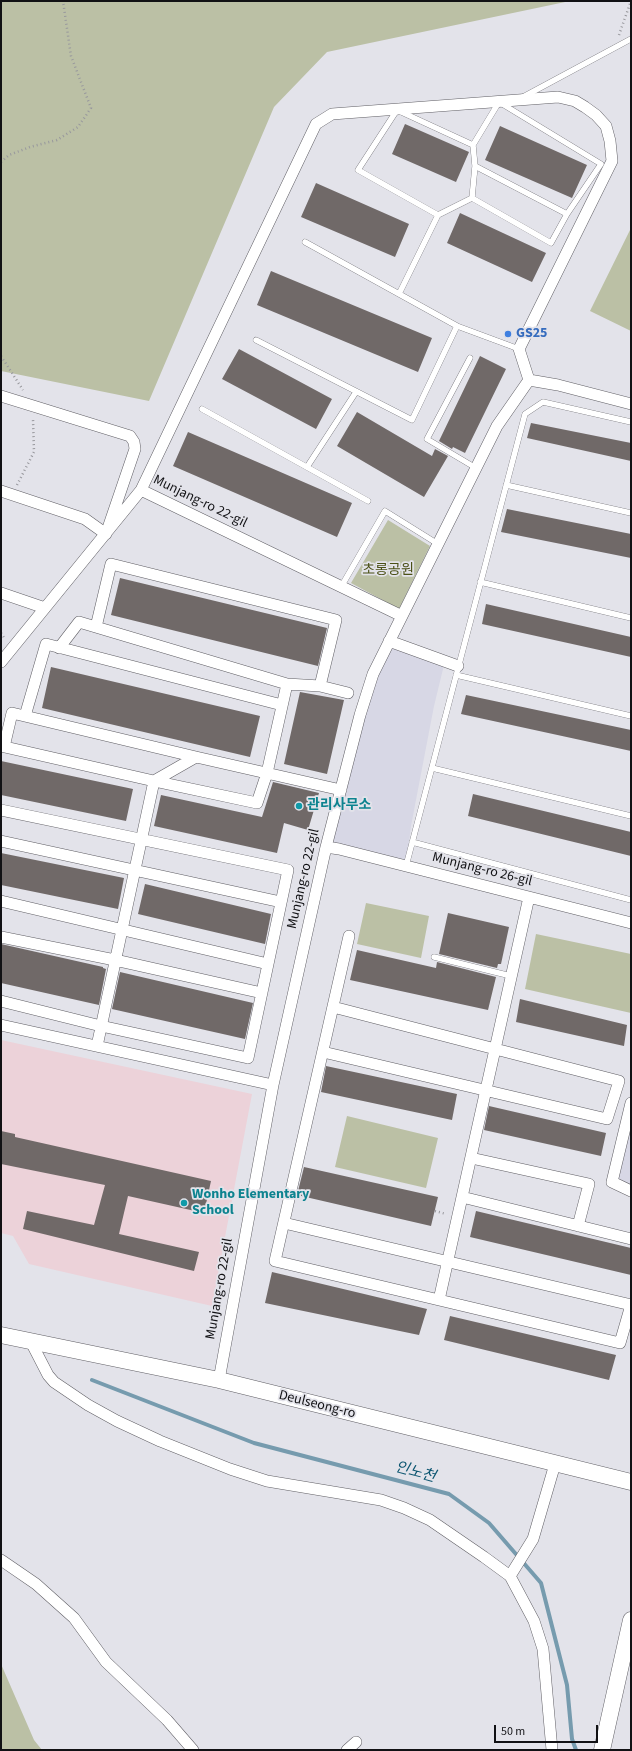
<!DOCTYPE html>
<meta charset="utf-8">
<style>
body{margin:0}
#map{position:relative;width:632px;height:1751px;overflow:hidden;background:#e3e3ea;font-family:"Source Sans 3",sans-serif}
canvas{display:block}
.frame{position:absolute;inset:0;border:2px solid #111114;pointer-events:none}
.scale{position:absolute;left:494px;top:1725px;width:104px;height:18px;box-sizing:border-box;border:2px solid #111114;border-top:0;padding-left:5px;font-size:12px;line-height:14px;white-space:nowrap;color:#111114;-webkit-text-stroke:3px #e3e3ea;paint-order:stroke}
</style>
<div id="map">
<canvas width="632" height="1751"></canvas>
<div class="frame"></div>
<div class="scale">50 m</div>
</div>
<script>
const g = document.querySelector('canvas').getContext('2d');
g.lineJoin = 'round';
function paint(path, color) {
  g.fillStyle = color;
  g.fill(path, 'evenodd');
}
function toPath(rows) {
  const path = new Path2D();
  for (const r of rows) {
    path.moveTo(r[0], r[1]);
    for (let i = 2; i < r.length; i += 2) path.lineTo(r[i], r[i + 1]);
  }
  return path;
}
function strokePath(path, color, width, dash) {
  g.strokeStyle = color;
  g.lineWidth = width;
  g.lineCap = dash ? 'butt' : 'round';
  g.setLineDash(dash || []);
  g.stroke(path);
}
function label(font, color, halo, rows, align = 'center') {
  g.font = font + ' "Source Sans 3","Noto Sans KR",sans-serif';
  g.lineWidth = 3.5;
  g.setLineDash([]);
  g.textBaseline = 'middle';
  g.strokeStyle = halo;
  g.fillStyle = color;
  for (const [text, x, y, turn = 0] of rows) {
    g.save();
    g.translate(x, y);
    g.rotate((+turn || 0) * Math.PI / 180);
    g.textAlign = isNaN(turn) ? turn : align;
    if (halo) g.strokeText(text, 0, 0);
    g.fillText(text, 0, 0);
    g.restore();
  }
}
paint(toPath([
 [389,641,445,661,434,706,411,826,406,866,326,847,360,715],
 [631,1103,631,1191,612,1182]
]), '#d7d7e5');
paint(toPath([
 [1,1040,252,1094,212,1306,29,1264,13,1236,1,1233]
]), '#ecd2d9');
paint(toPath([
 [1,1,570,1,327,52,274,107,149,401,1,371],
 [631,228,631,331,590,311],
 [388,520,430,546,399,609,351,583],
 [366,903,429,916,421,958,357,944],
 [536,934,631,954,631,1013,525,989],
 [347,1116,438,1138,426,1188,335,1167],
 [1,1664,34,1740,42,1750,1,1750]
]), '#bbc0a5');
strokePath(toPath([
 [92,1380,254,1443,449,1494,489,1523,541,1583,567,1685,572,1739,576,1750]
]), '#769bae', 4);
paint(toPath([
 [405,124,469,152,456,182,392,154],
 [500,126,587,165,572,198,485,160],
 [316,183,409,224,395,257,301,217],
 [460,213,546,253,532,282,447,243],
 [271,271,432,338,418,372,257,305],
 [239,349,332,399,316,429,222,379],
 [480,356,506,369,465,453,453,447,452,449,439,441],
 [357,412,432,456,435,449,448,456,424,497,337,446],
 [531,423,631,443,631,461,527,438],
 [188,432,352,503,337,537,173,466],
 [507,509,631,534,631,558,501,532],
 [120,578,327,628,318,666,111,615],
 [486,604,631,637,631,657,482,624],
 [51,667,260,716,250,757,42,708],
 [300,692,344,700,327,774,284,764],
 [466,695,631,730,631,751,461,714],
 [1,761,133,789,126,821,1,795],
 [273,782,319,793,308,830,284,823,277,853,154,826,161,795,262,817],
 [473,794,631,832,631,856,468,816],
 [1,853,124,878,118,909,1,885],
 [145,884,271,914,265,944,138,914],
 [448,913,509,927,501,964,498,964,497,968,439,954],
 [1,944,103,967,103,968,106,969,99,1005,1,983],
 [357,950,436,968,437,962,496,977,488,1010,350,980],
 [120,972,253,1003,245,1039,112,1009],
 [520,999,627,1025,624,1046,516,1022],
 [326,1066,457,1094,452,1120,321,1092],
 [489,1106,606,1133,601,1156,484,1130],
 [1,1131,15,1134,15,1137,211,1181,204,1213,128,1196,119,1234,199,1252,194,1271,23,1229,27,1211,94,1225,105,1185,1,1164],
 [304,1167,438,1197,431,1226,297,1195],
 [476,1211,631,1248,631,1275,470,1237],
 [272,1272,427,1309,419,1335,265,1303],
 [450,1316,616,1355,609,1380,444,1340]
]), '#706968');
const lane = toPath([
 [523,97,631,39],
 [472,198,475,166],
 [438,215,472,198,551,243,567,214],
 [305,242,457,326,519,349],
 [399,294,438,215,358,170,397,110,473,145,499,102,601,164,567,214,475,166,473,145],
 [256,340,412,420,457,326],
 [470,358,427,439,476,468],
 [202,409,368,501],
 [307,467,356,392],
 [506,485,631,513],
 [480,582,631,618],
 [341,587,385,511,438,544],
 [456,675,631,716],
 [432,768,631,816],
 [412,842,631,900],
 [406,866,525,414,543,402,631,422],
 [434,957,511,976]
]);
const street = toPath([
 [1,396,130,436,134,442,135,449,106,534,85,519,1,491],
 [141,490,316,124,332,114,558,97,575,101,585,107,596,115,606,126,610,141,612,161,519,349,529,380],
 [1,593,45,608],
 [389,641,458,666],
 [59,648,79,622,287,684,320,686,336,620,111,564,96,627],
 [1,662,141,490,402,616],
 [320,686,348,693],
 [25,716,46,644,282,705],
 [1,746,154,781,257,803,267,773,287,684],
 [4,747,12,713,196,757],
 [1,810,288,870,248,1058,101,1026,1,1001],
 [1,841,281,902],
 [326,847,339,849,631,923],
 [1,901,268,964],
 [349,936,275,1261,620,1343,631,1305],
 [1,937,115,960,262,993],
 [1,1025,273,1085],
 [97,1046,154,781,196,757,341,790],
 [323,1052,607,1119,619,1081,333,1007],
 [631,1103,612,1182,631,1191],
 [471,1158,589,1184,578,1226],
 [462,1197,631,1239],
 [284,1223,631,1305],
 [439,1300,529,897],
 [31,1342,48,1375,54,1382,88,1405,117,1421,160,1441,230,1469,267,1481,381,1500,404,1508,430,1520,484,1557,510,1576,534,1621,543,1649,552,1750],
 [219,1380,273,1085,326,847,360,715,373,674,497,426,529,380,558,385,631,404],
 [1,1560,36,1584,74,1618,106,1662,167,1720,193,1750],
 [510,1576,533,1539,555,1464],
 [347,1750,356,1742]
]);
const secondary = toPath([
 [1,1335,219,1380,631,1482],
 [602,1750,631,1620]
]);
strokePath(lane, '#605f65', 6);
strokePath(street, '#605f65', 12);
strokePath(secondary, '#605f65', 17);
strokePath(toPath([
 [619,35,631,1],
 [1,162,9,155,30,147,57,140,78,127,91,108,71,56,63,1],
 [1,356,23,390],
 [17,485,34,452,33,419],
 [1,633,5,639],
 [435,1211,446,1214]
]), '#98989d', 2.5, [1, 3]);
strokePath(lane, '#fff', 5.5);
strokePath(street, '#fff', 11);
strokePath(secondary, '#fff', 16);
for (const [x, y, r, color] of [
 [508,334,4,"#3f7fe0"],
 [299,806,4,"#0f9aa8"],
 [184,1203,4,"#0f9aa8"]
]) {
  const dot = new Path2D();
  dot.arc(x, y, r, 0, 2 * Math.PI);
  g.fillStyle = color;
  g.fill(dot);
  strokePath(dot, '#e3e3ea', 1.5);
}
label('bold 14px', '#366cbe', '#e3e3ea', [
 ["GS25",516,334]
], 'left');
label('14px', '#111114', '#e3e3ea', [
 ["Munjang-ro 22-gil",200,502,26],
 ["Munjang-ro 26-gil",482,870,14],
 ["Munjang-ro 22-gil",304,879,-77],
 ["Munjang-ro 22-gil",220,1289,-80],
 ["Deulseong-ro",317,1405,14]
]);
label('14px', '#4b5117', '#e3e3ea', [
 ["초롱공원",388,571]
]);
label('bold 14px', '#0d838f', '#e3e3ea', [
 ["관리사무소",307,806],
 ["Wonho Elementary",192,1195],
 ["School",192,1211]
], 'left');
label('italic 15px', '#0d5671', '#e3e3ea', [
 ["인노천",415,1473,15]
]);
</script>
